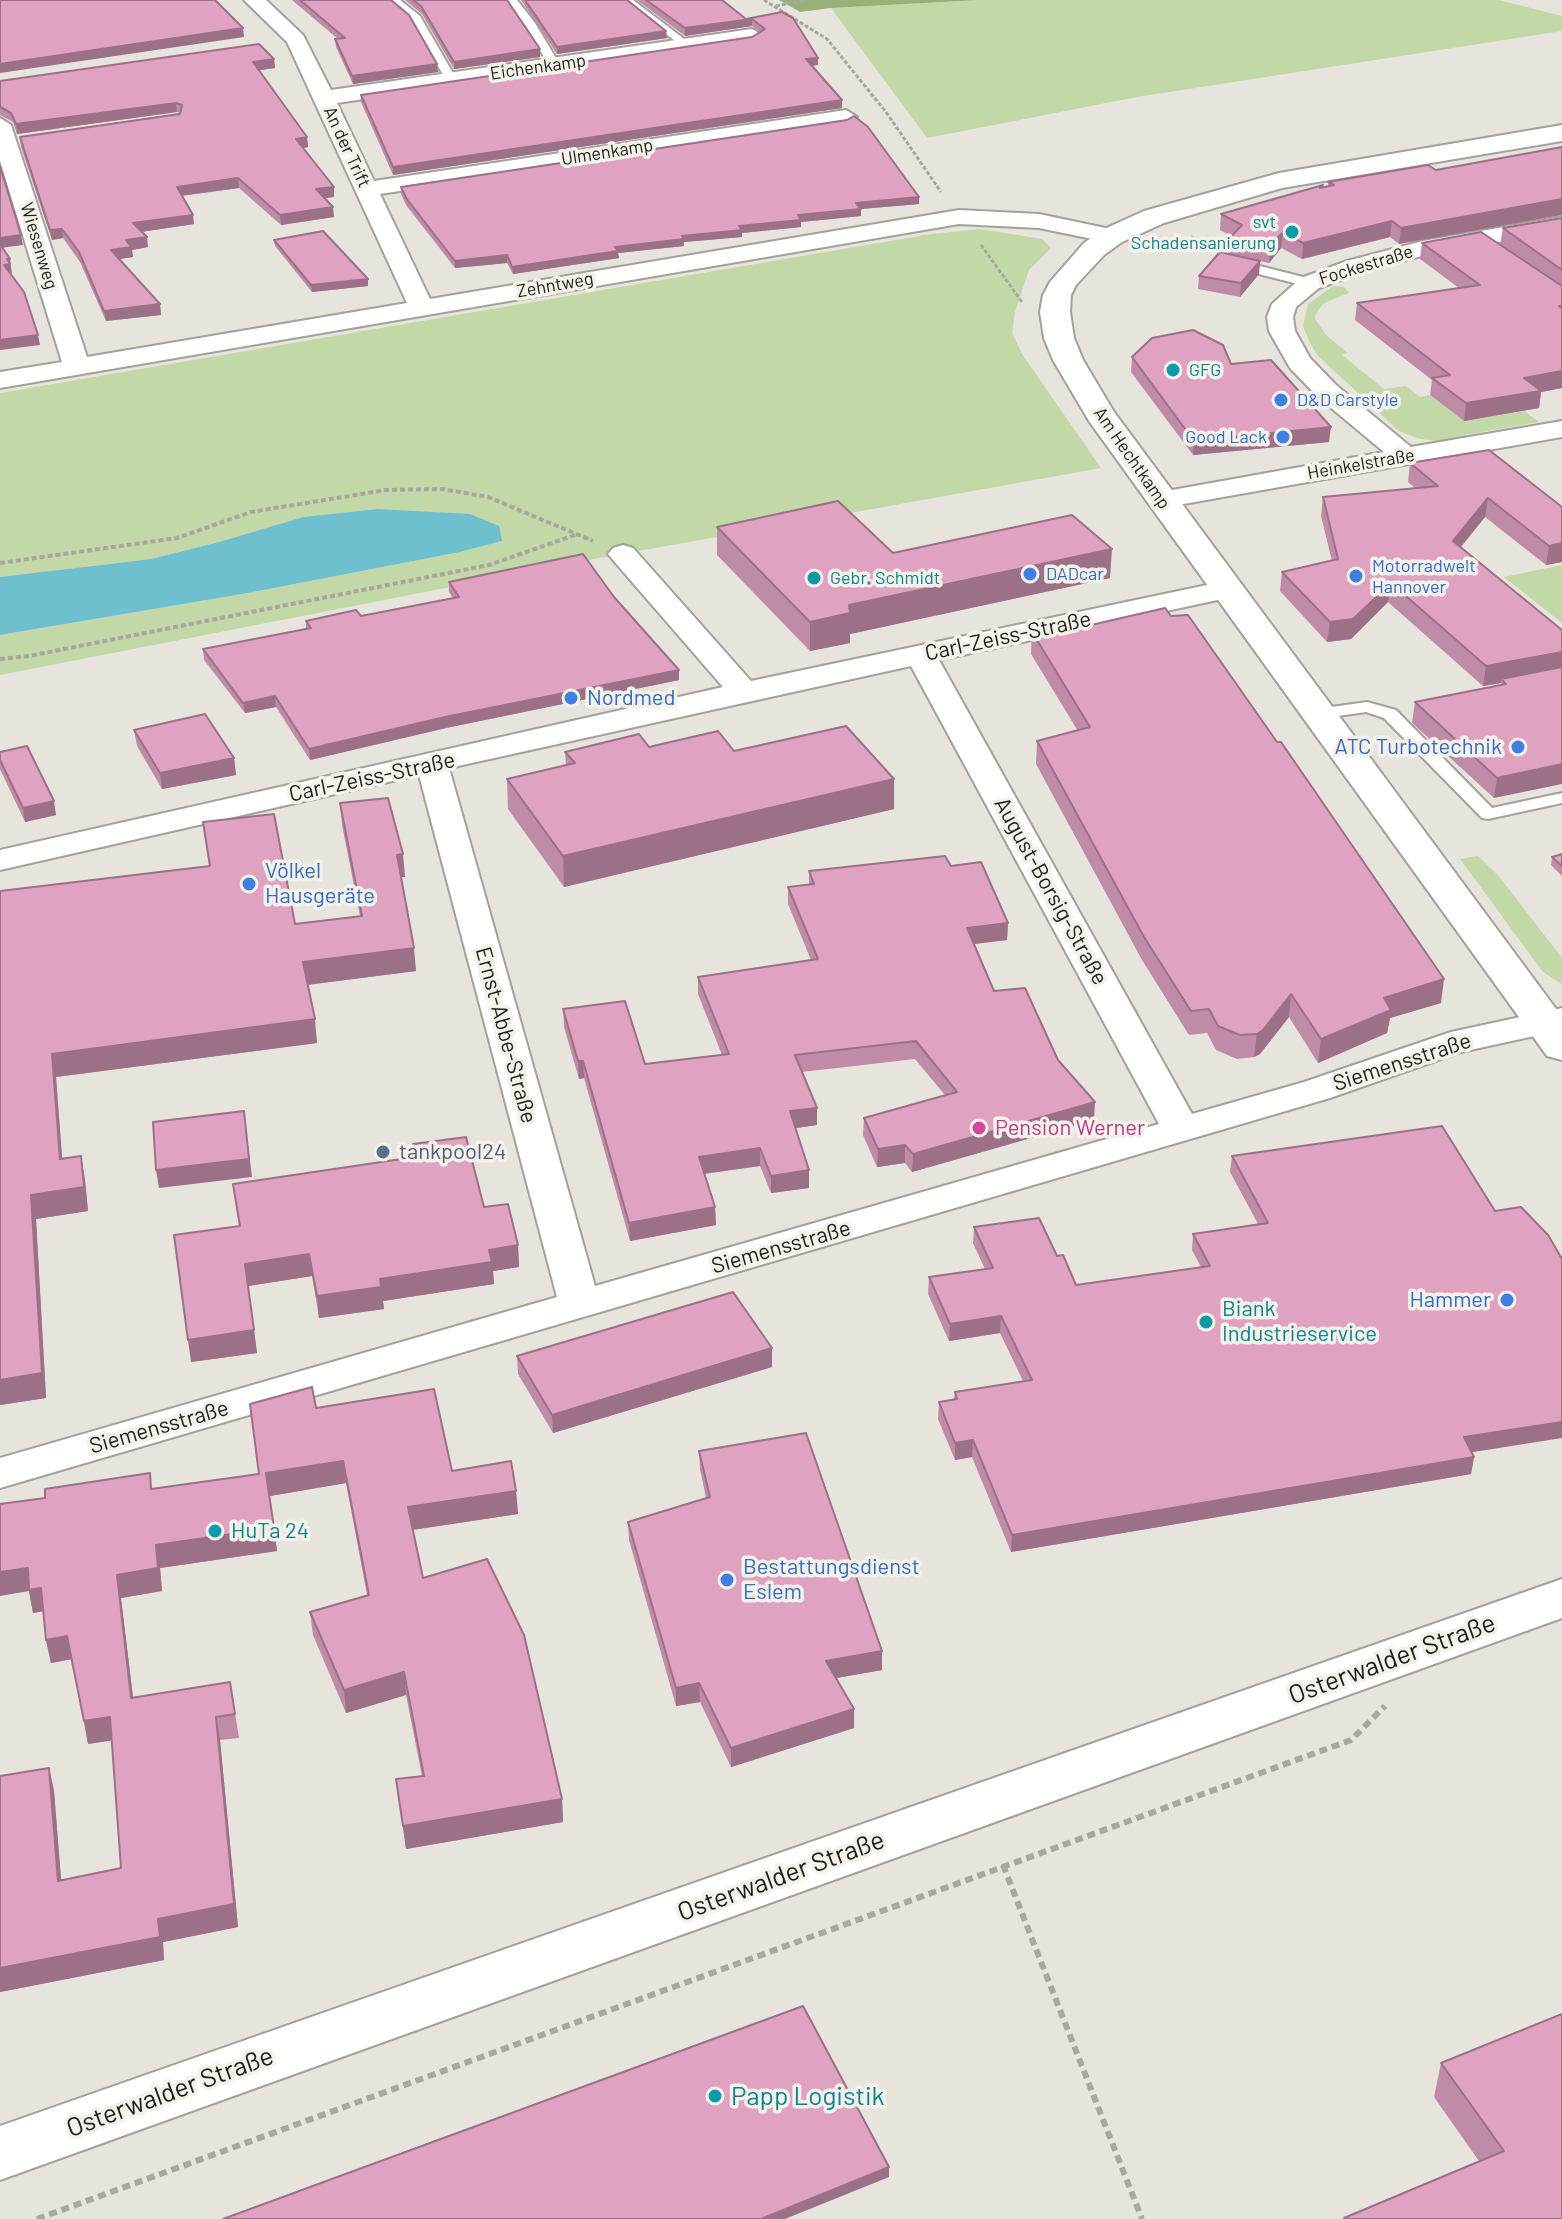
<!DOCTYPE html>
<meta charset="utf-8">
<style>
body{margin:0}
canvas{display:block;background:#e6e4dc}
</style>
<canvas width="1562" height="2219"></canvas>
<script>
const g = document.querySelector('canvas').getContext('2d');
g.lineJoin = 'round';
function paint(path, color) {
  g.fillStyle = color;
  g.fill(path, 'evenodd');
}
function toPath(rows) {
  const path = new Path2D();
  for (const r of rows) {
    path.moveTo(r[0], r[1]);
    for (let i = 2; i < r.length; i += 2) path.lineTo(r[i], r[i + 1]);
  }
  return path;
}
function strokePath(path, color, width, dash) {
  g.strokeStyle = color;
  g.lineWidth = width;
  g.lineCap = dash ? 'butt' : 'round';
  g.setLineDash(dash || []);
  g.stroke(path);
}
function label(font, color, halo, rows, align = 'center') {
  g.font = font + ' Barlow,sans-serif';
  g.lineWidth = 7;
  g.setLineDash([]);
  g.textBaseline = 'middle';
  g.strokeStyle = halo;
  g.fillStyle = color;
  for (const [text, x, y, turn = 0] of rows) {
    g.save();
    g.translate(x, y);
    g.rotate((+turn || 0) * Math.PI / 180);
    g.textAlign = isNaN(turn) ? turn : align;
    if (halo) g.strokeText(text, 0, 0);
    g.fillText(text, 0, 0);
    g.restore();
  }
}
paint(toPath([
 [980,0,1499,0,1562,16,1562,31,1137,97,927,138,831,8],
 [980,229,1042,239,1051,248,1029,270,1015,312,1012,333,1022,354,1101,468,594,559,0,675,0,635,248,593,460,552,502,541,377,509,303,517,219,542,151,559,0,577,0,393,931,234],
 [1333,286,1344,287,1349,293,1324,303,1316,313,1315,319,1327,336,1348,353,1342,355,1384,389,1406,386,1420,397,1430,395,1464,421,1524,411,1539,422,1465,435,1469,439,1444,442,1420,439,1399,431,1317,355,1310,343,1303,326,1308,304],
 [1562,565,1562,623,1504,577],
 [1478,856,1498,875,1562,958,1562,984,1543,972,1460,859]
]), '#c2d8a6');
paint(toPath([
 [779,0,980,0,831,8,800,12]
]), '#99b179');
paint(toPath([
 [377,509,470,514,499,526,502,541,460,552,248,593,0,635,0,577,151,559,219,542,303,517]
]), '#6fc0ce');
const service = toPath([
 [388,0,400,0,420,16,457,80,455,82,447,82,412,20,388,0],
 [506,0,517,0,535,23,560,65,558,67,550,67,526,26,506,0],
 [621,0,633,0,692,45,683,47,621,0],
 [1232,259,1315,280,1317,283,1310,287,1227,266,1226,263,1232,259],
 [1367,702,1396,710,1492,808,1562,793,1562,803,1488,819,1482,818,1384,718,1366,712,1317,719,1309,714,1317,709,1367,702]
]);
const minor = toPath([
 [244,0,266,0,303,35,331,90,752,29,762,35,752,41,337,103,374,181,846,110,857,117,846,124,380,194,430,299,959,210,1039,214,1120,231,1124,236,1120,241,1112,243,1039,228,959,224,0,388,0,372,62,362,0,161,0,118,11,125,87,357,407,303,287,42,244,0],
 [1562,217,1562,231,1425,255,1365,271,1319,288,1296,307,1293,317,1295,331,1310,358,1336,385,1411,447,1562,421,1562,437,1161,508,1151,506,1147,500,1151,494,1161,492,1384,452,1318,397,1290,368,1269,331,1267,317,1272,304,1301,278,1347,261,1423,241,1562,217],
 [623,545,633,548,751,681,1226,581,1236,584,1241,590,1236,596,939,660,1192,1114,1304,1082,1451,1032,1562,1008,1562,1030,1461,1052,1330,1098,0,1488,0,1458,557,1297,419,775,0,870,0,850,723,687,613,560,608,554,613,548,623,545],
 [911,666,1159,1124,595,1286,449,768,911,666]
]);
const tertiary = toPath([
 [1562,125,1562,141,1282,188,1164,223,1122,242,1104,255,1076,285,1071,295,1070,312,1074,338,1083,360,1114,412,1562,1017,1562,1060,1547,1056,1089,421,1053,360,1044,338,1040,312,1043,295,1050,282,1084,243,1102,230,1144,211,1279,173,1562,125],
 [1562,1579,1562,1618,0,2180,0,2126,1562,1579]
]);
strokePath(service, '#a3a199', 4);
strokePath(minor, '#a3a199', 4);
strokePath(tertiary, '#a3a199', 4);
strokePath(toPath([
 [764,0,827,39,886,112,941,192],
 [776,6,806,0],
 [1191,237,1216,245],
 [981,245,1022,302]
]), '#a8a7a1', 3, [4, 2]);
strokePath(toPath([
 [0,563,177,538,251,512,386,490,442,489,488,497,593,541],
 [0,659,29,656,489,565,575,535]
]), '#a8a7a1', 4, [5, 3]);
strokePath(toPath([
 [1003,1865,1142,2219],
 [37,2219,1351,1740,1385,1706]
]), '#a8a7a1', 6, [8, 5]);
paint(service, '#fff');
paint(minor, '#fff');
paint(tertiary, '#fff');
paint(toPath([
 [292,0,391,0,438,72,353,84,336,47,335,39,338,39],
 [405,0,507,0,540,57,454,69,422,14],
 [521,0,627,0,666,31,667,38,557,54],
 [637,0,722,0,746,19,782,12,818,65,812,66,842,108,393,175,361,102,361,95,752,37,760,32,752,26,685,36],
 [274,59,275,68,259,70,307,137,308,147,303,148,334,187,334,197,325,198,334,217,281,225,239,188,182,196,194,224,141,232,148,247,132,250,133,257,119,259,160,304,161,315,106,321,80,262,63,238,52,240,21,147,20,137,180,113,177,112,17,134,13,122,0,115,0,81],
 [1428,165,1399,244,1390,237,1302,259,1281,248,1269,263,1260,261,1259,274,1240,297,1198,289,1199,276,1228,254,1229,239,1231,236,1220,230,1221,214,1328,186,1328,182],
 [401,187,919,204,861,209,861,216,801,222,801,227,742,233,742,237,684,242,684,246,618,253,619,258,513,274,507,263,455,268,406,205,401,194],
 [1562,218,1562,388,1541,392,1539,408,1464,421,1430,395,1432,380,1355,320,1357,303,1459,288,1420,259,1422,243,1500,245,1503,228],
 [274,240,368,279,368,286,312,292,275,246],
 [1132,357,1231,364,1329,442,1193,455,1131,372],
 [1410,463,1562,507,1562,562,1546,565,1485,517,1461,547,1562,630,1494,798,1412,723,1415,702,1501,685,1501,683,1483,686,1388,602,1351,639,1327,642,1280,591,1282,572,1332,561,1321,516,1323,497,1415,488,1408,482],
 [717,527,893,553,1110,578,850,634,850,643,810,651,717,555],
 [449,582,614,597,679,670,679,680,446,728,310,760,276,707,245,713,204,660,203,649,306,629,306,621,361,616,453,598,449,592],
 [1032,632,1441,1003,1390,1018,1387,1033,1318,1063,1289,1017,1260,1054,1254,1057,1237,1059,1216,1050,1207,1033,1189,1035,1142,960,1036,764,1037,741,1078,731,1031,654],
 [134,730,234,758,236,775,162,789,137,746],
 [649,747,734,751,894,779,894,809,564,887,508,809,507,779,566,765,565,752],
 [0,752,56,815,25,822,0,769],
 [340,803,405,877,401,877,416,971,308,985,317,1043,56,1077,62,1159,81,1156,85,1180,88,1211,36,1219,46,1398,0,1405,0,891,209,866,203,822,295,924,360,916,342,825],
 [1562,854,1562,876,1551,865,1552,857],
 [951,866,1008,923,1007,940,974,944,994,991,1058,1060,1094,1120,912,1172,905,1163,877,1167,863,1135,864,1118,945,1095,915,1059,802,1072,817,1125,796,1128,809,1170,809,1188,771,1193,760,1166,705,1174,715,1207,716,1225,630,1241,584,1078,579,1079,564,1027,563,1009,645,1064,722,1055,698,994,698,977,811,960,788,904,788,887,809,885,809,871],
 [413,1144,484,1207,518,1245,519,1267,493,1271,494,1284,383,1301,384,1309,319,1318,312,1276,248,1286,257,1353,191,1362,239,1226,233,1184,414,1157],
 [1232,1156,1472,1452,1474,1457,1471,1474,1011,1552,972,1457,955,1460,938,1419,939,1402,954,1400,955,1392,1023,1381,1000,1333,949,1341,928,1294,929,1277,985,1269,973,1243,974,1227,1057,1256,1076,1285,1201,1267,1192,1250,1193,1234,1258,1224,1230,1172],
 [772,1348,772,1367,553,1433,518,1374,517,1356],
 [316,1408,452,1471,516,1491,518,1514,413,1530,423,1578,562,1799,563,1822,406,1849,396,1779,422,1776,406,1695,346,1713,313,1635,310,1612,367,1595,346,1483,270,1496,277,1551,160,1568,162,1591,121,1598,133,1698,230,1682,239,1738,220,1740,238,1927,163,1942,164,1960,0,1992,49,1768,54,1791,61,1880,121,1868,112,1740,88,1744,72,1659,51,1663,46,1640,43,1611,33,1613,29,1591,152,1489,259,1474],
 [699,1451,882,1651,882,1670,836,1678,854,1728,731,1767,700,1702,676,1706,629,1540,628,1522,706,1498,700,1469],
 [1441,2063,1562,2219,1344,2219,1344,2218,1479,2161,1434,2097]
]), '#c08ba6');
paint(toPath([
 [752,19,752,26,685,36,685,28],
 [243,28,244,37,0,73,0,64],
 [666,31,667,38,557,54,557,47],
 [540,49,540,57,454,69,454,62],
 [818,58,818,65,806,66,806,59],
 [274,59,275,68,254,71,253,62],
 [437,64,438,72,353,84,352,76],
 [842,100,842,108,393,175,393,167],
 [176,103,177,112,17,134,16,124],
 [307,137,308,147,297,149,296,139],
 [238,178,239,188,178,196,177,187],
 [334,187,334,197,317,199,316,189],
 [919,197,919,204,861,209,861,216,801,222,801,227,742,233,742,237,684,242,684,246,618,253,619,258,513,274,512,267,615,247,739,226,798,215,856,203],
 [1562,199,1562,215,1399,244,1401,228],
 [333,207,334,217,281,225,280,215],
 [193,215,194,224,134,233,133,223],
 [1392,221,1390,237,1302,259,1303,243],
 [62,229,63,238,52,240,50,230],
 [1283,232,1281,248,1269,263,1270,246],
 [21,235,23,245,0,248,0,238],
 [147,237,148,247,132,250,133,257,113,260,111,250,126,240],
 [507,255,507,263,455,268,455,261],
 [7,259,10,259,12,274,4,265],
 [1260,261,1259,274,1240,297,1241,283],
 [368,279,368,286,312,292,311,285],
 [160,304,161,315,106,321,104,311],
 [38,335,40,345,0,350,0,340],
 [1562,371,1562,388,1541,392,1539,408,1464,421,1466,403,1524,378],
 [1331,427,1329,442,1193,455,1194,441],
 [1488,498,1485,517,1450,560,1453,541],
 [1562,543,1562,562,1546,565,1549,546],
 [1112,549,1110,578,850,634,850,643,810,651,810,622,849,605],
 [1391,583,1388,602,1351,639,1327,642,1330,622],
 [1562,652,1562,671,1501,679,1501,683,1483,686,1486,666],
 [679,670,679,680,446,728,310,760,309,749,445,717],
 [275,696,276,707,245,713,243,703],
 [234,758,236,775,162,789,160,773],
 [1562,764,1562,784,1494,798,1497,778],
 [894,779,894,809,564,887,563,856],
 [54,801,56,815,25,822,23,808],
 [403,854,405,877,399,877,397,855],
 [1008,923,1007,940,966,945,967,928],
 [414,948,416,971,305,985,303,962],
 [1444,979,1441,1003,1390,1018,1387,1033,1318,1063,1321,1039,1384,998],
 [1291,994,1289,1017,1260,1054,1254,1057,1257,1034],
 [315,1019,317,1043,56,1077,64,1183,60,1159,52,1054],
 [578,1061,583,1061,584,1078,579,1079],
 [1095,1102,1094,1120,912,1172,913,1154],
 [817,1108,817,1125,790,1129,790,1111],
 [244,1111,252,1177,159,1188,156,1170],
 [905,1145,905,1163,877,1167,878,1149],
 [760,1148,760,1166,700,1174,699,1157],
 [81,1156,85,1180,88,1211,36,1219,46,1398,0,1405,0,1380,31,1195],
 [809,1170,809,1188,771,1193,771,1176],
 [715,1207,716,1225,630,1241,629,1223],
 [518,1245,519,1267,493,1271,494,1284,383,1301,384,1309,319,1318,317,1296,489,1250],
 [309,1254,312,1276,248,1286,245,1264],
 [1001,1316,1000,1333,949,1341,950,1324],
 [254,1330,257,1353,191,1362,188,1340],
 [772,1348,772,1367,553,1433,552,1415],
 [1562,1422,1562,1438,1461,1454,1464,1437],
 [973,1440,972,1457,955,1460,955,1443],
 [1474,1457,1471,1474,1011,1552,1012,1535],
 [343,1461,346,1483,270,1496,266,1473],
 [516,1491,518,1514,411,1530,408,1507],
 [274,1528,277,1551,160,1568,162,1591,121,1598,136,1722,131,1698,117,1575,156,1545],
 [28,1568,41,1588,46,1611,33,1613,29,1591,0,1596,0,1572],
 [67,1636,72,1659,51,1663,46,1640],
 [882,1651,882,1670,825,1680,826,1661],
 [404,1672,406,1695,346,1713,344,1690],
 [699,1683,700,1702,676,1706,676,1688],
 [854,1709,854,1728,731,1767,731,1748],
 [110,1717,115,1740,88,1744,84,1721],
 [216,1717,220,1740,238,1927,163,1942,164,1960,0,1992,0,1968,158,1919],
 [49,1768,54,1791,63,1904,58,1881],
 [562,1799,563,1822,406,1849,403,1826],
 [889,2167,889,2177,785,2219,761,2219]
]), '#9c7187');
const building = toPath([
 [0,0,215,0,243,28,0,64,0,0],
 [300,0,391,0,409,15,437,64,352,76,335,39,345,38,300,0],
 [413,0,507,0,540,49,454,62,421,6,413,0],
 [525,0,627,0,666,31,557,47,525,0],
 [646,0,722,0,746,19,782,12,793,18,818,58,806,59,842,100,393,167,361,95,752,37,765,29,752,19,685,28,646,0],
 [259,44,274,59,253,62,307,137,296,139,334,187,316,189,333,207,280,215,238,178,177,187,193,215,133,223,147,237,126,240,131,247,111,250,160,304,104,311,79,252,62,229,50,230,20,137,180,114,182,105,176,103,16,124,11,113,0,107,0,81,259,44],
 [854,116,868,127,919,197,856,203,861,209,798,215,801,220,739,226,742,230,682,236,684,239,615,247,618,251,512,267,507,255,455,261,406,198,401,187,847,120,854,116],
 [1562,147,1562,199,1401,228,1392,221,1303,243,1283,232,1270,246,1229,239,1242,225,1221,214,1323,185,1320,188,1334,185,1328,182,1428,165,1436,170,1562,147],
 [0,166,21,235,0,238,0,166],
 [1562,218,1562,270,1503,228,1562,218],
 [323,231,368,279,311,285,274,240,323,231],
 [1481,232,1562,286,1562,306,1559,306,1562,308,1562,371,1524,378,1541,391,1466,403,1432,378,1450,375,1357,303,1480,285,1422,243,1481,232],
 [0,244,10,259,7,259,10,264,4,265,24,292,38,335,0,340,0,244],
 [1220,252,1260,261,1241,283,1199,276,1220,252],
 [1193,330,1223,345,1231,364,1271,360,1331,427,1194,441,1132,357,1152,338,1193,330],
 [1489,450,1562,507,1562,543,1549,546,1488,498,1453,541,1562,630,1562,652,1486,666,1391,583,1353,619,1330,622,1282,572,1338,559,1323,497,1438,486,1410,463,1489,450],
 [838,501,893,553,1072,515,1112,549,849,605,850,613,810,622,717,527,838,501],
 [583,554,614,597,679,670,445,717,309,749,275,696,243,703,203,649,311,628,306,621,356,610,361,616,459,597,449,582,583,554],
 [1165,608,1171,616,1188,615,1277,742,1281,742,1444,979,1384,998,1391,1010,1321,1039,1291,994,1263,1030,1257,1034,1240,1035,1218,1026,1209,1009,1191,1011,1144,937,1037,741,1090,727,1032,632,1091,625,1165,608],
 [1562,667,1562,764,1497,778,1415,702,1506,684,1501,679,1562,667],
 [205,714,234,758,160,773,134,730,205,714],
 [846,726,894,779,563,856,507,779,575,763,565,752,639,734,649,747,718,731,734,751,846,726],
 [27,746,54,801,23,808,0,760,0,752,27,746],
 [388,798,403,854,397,855,414,948,303,962,315,1019,52,1054,60,1159,81,1156,84,1187,31,1195,42,1373,0,1380,0,891,210,866,203,822,274,814,295,924,362,916,340,803,388,798],
 [1562,854,1562,866,1552,857,1562,854],
 [945,856,951,866,981,862,1008,923,967,928,994,991,1025,988,1058,1060,1095,1102,913,1154,905,1145,878,1149,864,1118,957,1092,916,1041,795,1055,817,1108,790,1111,809,1170,771,1176,760,1148,699,1157,715,1207,629,1223,583,1061,578,1061,563,1009,625,1001,645,1064,729,1054,698,977,818,959,788,887,814,884,809,871,945,856],
 [244,1111,249,1159,156,1170,153,1122,244,1111],
 [1442,1126,1495,1211,1521,1207,1548,1235,1562,1259,1562,1422,1464,1437,1474,1457,1012,1535,973,1440,955,1443,939,1402,957,1399,955,1392,1032,1380,1001,1316,950,1324,929,1277,993,1268,974,1227,1039,1218,1057,1256,1063,1255,1076,1285,1210,1266,1193,1234,1268,1223,1232,1156,1442,1126],
 [466,1137,484,1207,508,1204,518,1245,489,1250,492,1262,380,1279,381,1287,317,1296,309,1254,245,1264,254,1330,188,1340,174,1235,240,1226,233,1184,415,1157,413,1144,466,1137],
 [733,1292,772,1348,552,1415,517,1356,733,1292],
 [312,1387,316,1408,434,1389,452,1471,511,1461,516,1491,408,1507,423,1578,487,1559,524,1635,562,1799,403,1826,396,1779,424,1776,404,1672,344,1690,310,1612,369,1595,343,1461,266,1473,274,1528,156,1545,158,1568,117,1575,131,1698,230,1682,235,1714,216,1717,234,1904,158,1919,160,1937,0,1968,0,1776,49,1768,58,1881,121,1868,110,1717,84,1721,67,1636,46,1640,41,1588,29,1590,28,1568,0,1572,0,1504,45,1498,45,1489,150,1473,151,1489,259,1474,250,1404,312,1387],
 [806,1433,882,1651,826,1661,854,1709,731,1748,699,1683,676,1688,628,1522,710,1497,699,1451,806,1433],
 [803,2006,889,2167,761,2219,223,2219,803,2006],
 [1562,2014,1562,2219,1345,2219,1344,2218,1504,2151,1441,2063,1562,2014]
]);
paint(building, '#dfa2c1');
strokePath(building, '#9c7187', 2);
for (const [x, y, r, color] of [
 [1292,232,8,"#0f9aa8"],
 [1173,370,8,"#0f9aa8"],
 [1281,400,8,"#3f7fe0"],
 [1283,437,8,"#3f7fe0"],
 [1030,574,8,"#3f7fe0"],
 [1356,576,8,"#3f7fe0"],
 [814,578,8,"#0f9aa8"],
 [571,698,8,"#3f7fe0"],
 [1518,747,8,"#3f7fe0"],
 [249,884,8,"#3f7fe0"],
 [979,1128,8,"#d1479c"],
 [383,1152,8,"#5c6f8a"],
 [1507,1300,8,"#3f7fe0"],
 [1206,1322,8,"#0f9aa8"],
 [215,1531,8,"#0f9aa8"],
 [727,1580,8,"#3f7fe0"],
 [715,2096,8,"#0f9aa8"]
]) {
  const dot = new Path2D();
  dot.arc(x, y, r, 0, 2 * Math.PI);
  g.fillStyle = color;
  g.fill(dot);
  strokePath(dot, '#f3f1e9', 3);
}
label('18px', '#1c1c19', '#f3f1e9', [
 ["Eichenkamp",538,67,-8],
 ["An der Trift",347,147,65],
 ["Ulmenkamp",607,152,-9],
 ["Wiesenweg",39,246,73],
 ["Fockestraße",1366,265,-17],
 ["Zehntweg",555,285,-10],
 ["Am Hechtkamp",1132,458,55],
 ["Heinkelstraße",1361,464,-10]
]);
label('18px', '#0d838f', '#f3f1e9', [
 ["svt",1276,222,"right"],
 ["Schadensanierung",1276,243,"right"],
 ["GFG",1189,370],
 ["Gebr. Schmidt",830,578]
], 'left');
label('18px', '#366cbe', '#f3f1e9', [
 ["D&D Carstyle",1297,400],
 ["Good Lack",1267,437,"right"],
 ["Motorradwelt",1372,566],
 ["Hannover",1372,587],
 ["DADcar",1046,574]
], 'left');
label('22px', '#1c1c19', '#f3f1e9', [
 ["Carl-Zeiss-Straße",1008,636,-12],
 ["Carl-Zeiss-Straße",372,777,-12],
 ["August-Borsig-Straße",1051,891,61],
 ["Ernst-Abbe-Straße",506,1035,75],
 ["Siemensstraße",1402,1062,-18],
 ["Siemensstraße",781,1247,-16],
 ["Siemensstraße",159,1427,-16]
]);
label('22px', '#366cbe', '#f3f1e9', [
 ["Nordmed",587,698],
 ["ATC Turbotechnik",1502,747,"right"],
 ["Völkel",265,871],
 ["Hausgeräte",265,896],
 ["Hammer",1491,1300,"right"],
 ["Bestattungsdienst",743,1567],
 ["Eslem",743,1592]
], 'left');
label('22px', '#b23c85', '#f3f1e9', [
 ["Pension Werner",995,1128]
], 'left');
label('22px', '#4e5e75', '#f3f1e9', [
 ["tankpool24",399,1152]
], 'left');
label('22px', '#0d838f', '#f3f1e9', [
 ["Biank",1222,1309],
 ["Industrieservice",1222,1334],
 ["HuTa 24",231,1531]
], 'left');
label('26px', '#1c1c19', '#f3f1e9', [
 ["Osterwalder Straße",1392,1659,-20],
 ["Osterwalder Straße",781,1876,-20],
 ["Osterwalder Straße",170,2092,-20]
]);
label('26px', '#0d838f', '#f3f1e9', [
 ["Papp Logistik",731,2096]
], 'left');
</script>
